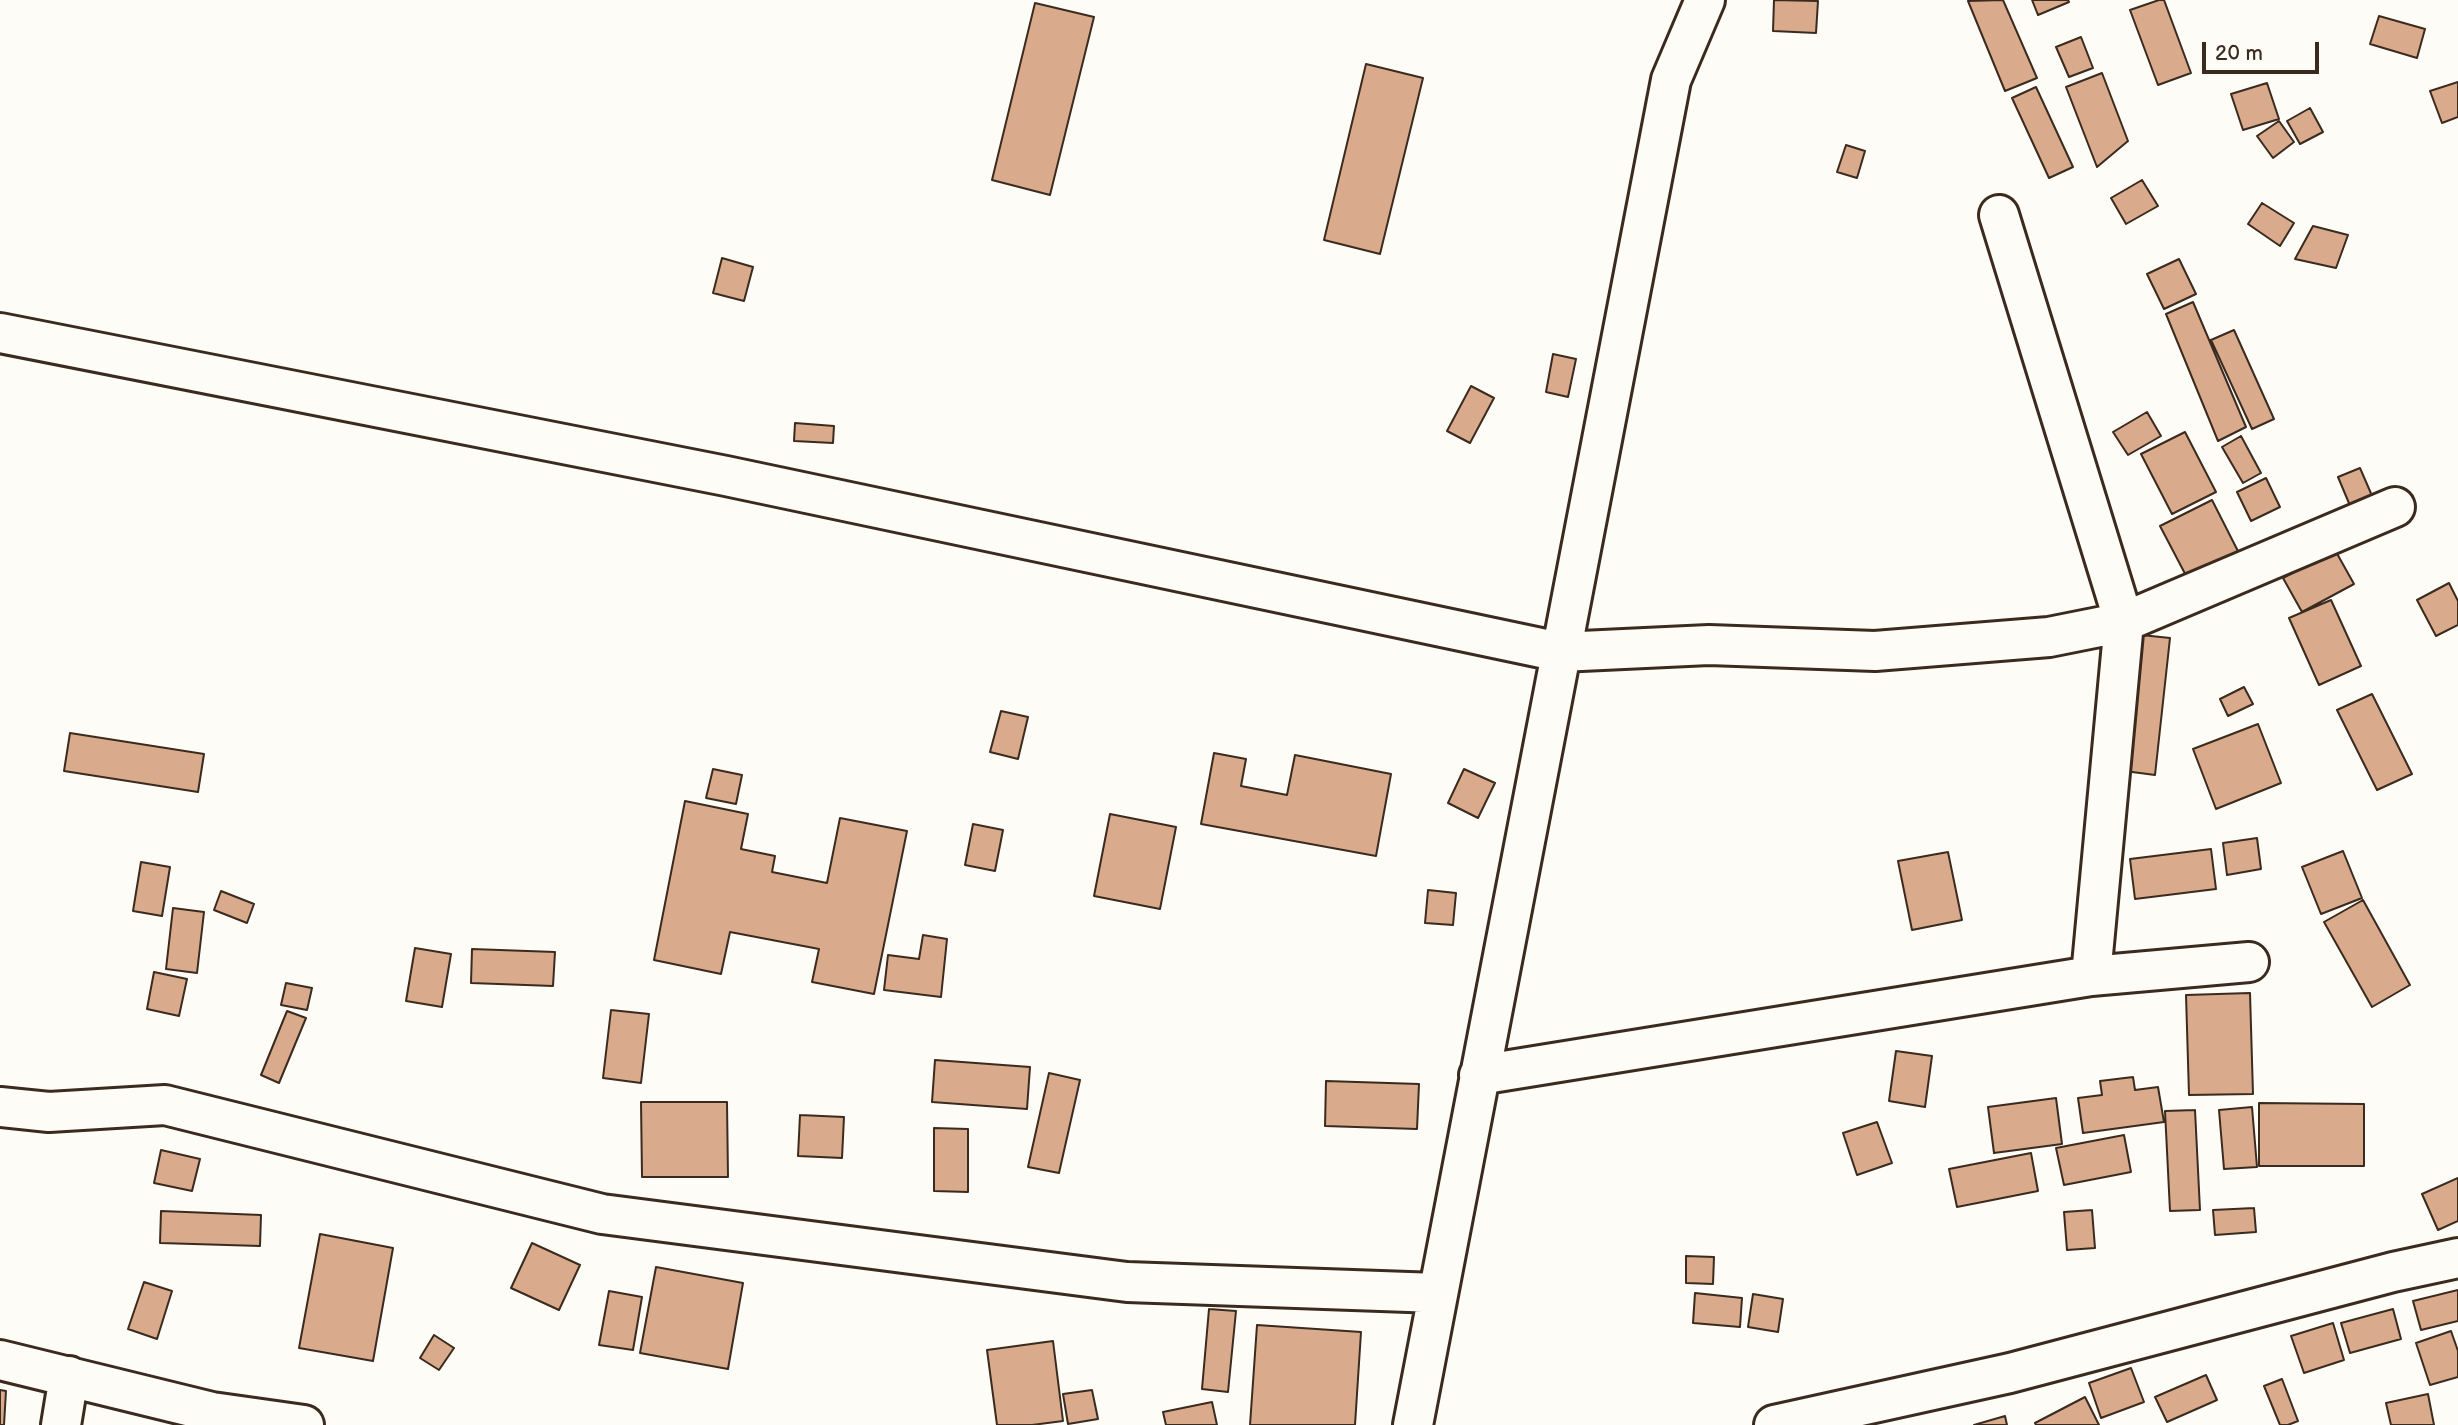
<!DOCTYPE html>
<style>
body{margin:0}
#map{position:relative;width:2458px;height:1425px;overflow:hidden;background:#fdfcf7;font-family:"Balsamiq Sans",sans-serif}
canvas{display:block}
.scale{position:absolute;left:2202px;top:42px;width:117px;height:32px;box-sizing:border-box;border:4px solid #3b2a1e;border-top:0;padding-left:9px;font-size:21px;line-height:24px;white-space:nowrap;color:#3b2a1e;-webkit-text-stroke:5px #fdfcf7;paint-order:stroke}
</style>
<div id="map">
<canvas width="2458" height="1425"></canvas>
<div class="scale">20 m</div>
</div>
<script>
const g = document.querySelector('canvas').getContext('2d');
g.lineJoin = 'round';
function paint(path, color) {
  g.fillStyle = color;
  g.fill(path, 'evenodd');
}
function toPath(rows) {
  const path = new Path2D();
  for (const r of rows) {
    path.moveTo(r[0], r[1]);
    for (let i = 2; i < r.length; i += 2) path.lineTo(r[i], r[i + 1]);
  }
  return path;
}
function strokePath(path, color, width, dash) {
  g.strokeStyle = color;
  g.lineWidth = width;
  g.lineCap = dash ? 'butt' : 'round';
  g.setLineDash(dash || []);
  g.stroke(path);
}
const building = toPath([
 [1774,0,1818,1,1816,33,1773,31,1774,0],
 [2003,0,2037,78,2005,91,1968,1,2003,0],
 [2032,0,2068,0,2069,2,2038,15,2032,0],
 [2159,0,2164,0,2191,73,2158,85,2130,10,2159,0],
 [1035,3,1094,17,1050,195,992,180,1035,3],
 [2379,16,2425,29,2417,58,2370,44,2379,16],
 [2081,37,2093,68,2069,77,2056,47,2081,37],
 [1366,64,1423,78,1380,254,1324,240,1366,64],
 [2102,73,2128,141,2097,167,2066,87,2102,73],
 [2458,82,2458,117,2442,123,2430,91,2458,82],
 [2267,83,2279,119,2243,130,2231,94,2267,83],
 [2036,87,2073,167,2049,178,2012,98,2036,87],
 [2310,108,2323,132,2300,144,2287,121,2310,108],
 [2279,121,2294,142,2273,158,2257,136,2279,121],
 [1846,145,1865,151,1857,178,1837,172,1846,145],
 [2142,180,2158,206,2126,224,2111,198,2142,180],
 [2262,203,2294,223,2280,246,2248,224,2262,203],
 [2313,226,2348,235,2336,268,2295,259,2313,226],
 [722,258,753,267,744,301,713,293,722,258],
 [2179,259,2196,294,2164,309,2147,274,2179,259],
 [2193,302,2246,427,2218,441,2166,314,2193,302],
 [2234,330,2274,419,2252,429,2211,340,2234,330],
 [1553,354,1576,359,1568,397,1546,392,1553,354],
 [1471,386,1494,398,1470,443,1447,431,1471,386],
 [2147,412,2161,436,2128,455,2113,432,2147,412],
 [795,423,834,426,833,443,794,441,795,423],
 [2185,432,2216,492,2172,514,2141,454,2185,432],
 [2241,436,2261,473,2243,483,2222,447,2241,436],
 [2360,468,2373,498,2351,508,2338,477,2360,468],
 [2266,478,2280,507,2251,521,2237,492,2266,478],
 [2212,500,2243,561,2192,587,2160,526,2212,500],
 [2335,550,2354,584,2302,612,2283,578,2335,550],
 [2449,583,2458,601,2458,625,2436,636,2417,600,2449,583],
 [2331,600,2361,666,2319,685,2289,618,2331,600],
 [2132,634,2170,638,2155,775,2117,770,2132,634],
 [2244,687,2253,704,2228,716,2220,699,2244,687],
 [2372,694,2412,774,2377,790,2337,710,2372,694],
 [1001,711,1028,717,1018,759,990,752,1001,711],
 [2258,724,2281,783,2216,809,2193,749,2258,724],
 [70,733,204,754,198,792,64,771,70,733],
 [1214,753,1246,759,1241,786,1287,795,1295,755,1391,774,1376,856,1201,824,1214,753],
 [713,769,742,775,736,804,706,798,713,769],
 [1464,769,1495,783,1478,818,1448,803,1464,769],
 [685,801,748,814,741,849,775,856,772,872,827,883,840,818,907,831,874,994,812,982,819,949,730,932,721,974,654,960,685,801],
 [1110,814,1176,827,1160,909,1094,896,1110,814],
 [973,824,1003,830,995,871,965,865,973,824],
 [2257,838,2261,869,2227,875,2223,843,2257,838],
 [2211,849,2216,889,2135,899,2130,859,2211,849],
 [2343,851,2362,898,2321,914,2302,867,2343,851],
 [1948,852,1962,920,1912,930,1898,861,1948,852],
 [141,862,170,867,162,916,133,911,141,862],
 [1428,890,1456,893,1453,925,1425,923,1428,890],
 [221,891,254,904,247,923,214,910,221,891],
 [2363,900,2410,985,2372,1007,2324,922,2363,900],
 [173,908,204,912,197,973,166,969,173,908],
 [923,935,947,939,941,997,884,990,888,955,919,959,923,935],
 [415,948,451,954,442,1007,406,1001,415,948],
 [472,949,555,952,553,986,471,983,472,949],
 [154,972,187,979,179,1016,147,1009,154,972],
 [286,983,312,988,307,1010,281,1005,286,983],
 [2250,993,2253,1094,2189,1095,2186,995,2250,993],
 [611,1010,649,1014,641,1083,603,1078,611,1010],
 [287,1011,306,1018,279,1083,261,1075,287,1011],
 [1896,1051,1932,1056,1925,1107,1889,1101,1896,1051],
 [935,1060,1030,1067,1027,1109,932,1102,935,1060],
 [1049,1073,1080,1080,1059,1173,1028,1167,1049,1073],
 [2133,1077,2135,1090,2158,1087,2164,1122,2083,1133,2078,1098,2102,1095,2100,1081,2133,1077],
 [1326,1081,1419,1084,1417,1129,1325,1126,1326,1081],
 [2056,1098,2062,1144,1994,1153,1988,1107,2056,1098],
 [641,1102,727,1102,728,1177,642,1177,641,1102],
 [2259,1103,2364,1104,2364,1166,2259,1166,2259,1103],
 [2252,1107,2257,1167,2224,1169,2219,1110,2252,1107],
 [2195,1110,2200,1210,2170,1211,2165,1111,2195,1110],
 [800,1115,844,1117,842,1158,798,1156,800,1115],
 [1877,1122,1892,1163,1857,1175,1843,1133,1877,1122],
 [934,1128,968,1129,968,1192,934,1191,934,1128],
 [2124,1135,2131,1172,2064,1185,2056,1148,2124,1135],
 [161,1150,200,1159,192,1191,154,1183,161,1150],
 [2031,1153,2038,1191,1957,1207,1949,1169,2031,1153],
 [2458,1178,2458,1221,2438,1230,2422,1194,2458,1178],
 [2254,1208,2256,1232,2215,1235,2213,1210,2254,1208],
 [2092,1210,2095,1248,2067,1250,2064,1212,2092,1210],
 [161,1211,261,1215,260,1246,160,1243,161,1211],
 [320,1234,393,1248,373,1361,299,1348,320,1234],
 [532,1243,580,1265,559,1310,511,1288,532,1243],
 [1686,1256,1714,1257,1713,1284,1686,1283,1686,1256],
 [656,1267,743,1283,728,1369,640,1353,656,1267],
 [144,1282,172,1291,157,1339,128,1329,144,1282],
 [2458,1290,2458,1321,2421,1330,2413,1301,2458,1290],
 [609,1291,642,1297,633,1350,599,1345,609,1291],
 [1695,1293,1742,1298,1740,1327,1693,1323,1695,1293],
 [1753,1294,1783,1299,1778,1332,1748,1327,1753,1294],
 [1209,1309,1236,1311,1228,1392,1202,1389,1209,1309],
 [2393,1309,2401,1339,2350,1353,2341,1323,2393,1309],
 [2333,1323,2344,1360,2304,1373,2291,1336,2333,1323],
 [1257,1325,1361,1332,1355,1425,1250,1425,1257,1325],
 [2451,1331,2458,1351,2458,1377,2430,1385,2416,1343,2451,1331],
 [434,1335,454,1348,439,1370,420,1358,434,1335],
 [1053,1341,1063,1421,1032,1425,997,1425,987,1350,1053,1341],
 [2131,1368,2144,1402,2101,1418,2089,1383,2131,1368],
 [2206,1375,2217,1400,2167,1422,2155,1397,2206,1375],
 [2282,1379,2298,1421,2288,1425,2280,1425,2264,1386,2282,1379],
 [0,1390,6,1391,4,1425,0,1425,0,1390],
 [1092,1390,1098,1419,1068,1424,1063,1394,1092,1390],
 [2428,1394,2434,1425,2391,1425,2386,1403,2428,1394],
 [2085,1397,2099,1425,2036,1425,2035,1423,2085,1397],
 [1212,1402,1217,1425,1166,1425,1163,1412,1212,1402],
 [2005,1416,2007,1425,1974,1425,2005,1416]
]);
paint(building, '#d9aa8b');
strokePath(building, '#3b2a1e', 2);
const minor = toPath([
 [1999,215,2124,622,2091,976],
 [0,333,726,476,1560,652,1709,645,1875,651,2049,637,2124,622,2395,507],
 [1479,1075,2091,976,2249,962],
 [0,1107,49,1112,165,1105,602,1214,1127,1282,1437,1293],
 [0,1360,212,1412,304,1425],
 [61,1425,69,1376],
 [1413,1425,1671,80,1705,0],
 [1774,1425,2010,1373,2393,1272,2458,1258]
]);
strokePath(minor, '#3b2a1e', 44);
strokePath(minor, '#fdfcf7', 38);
</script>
